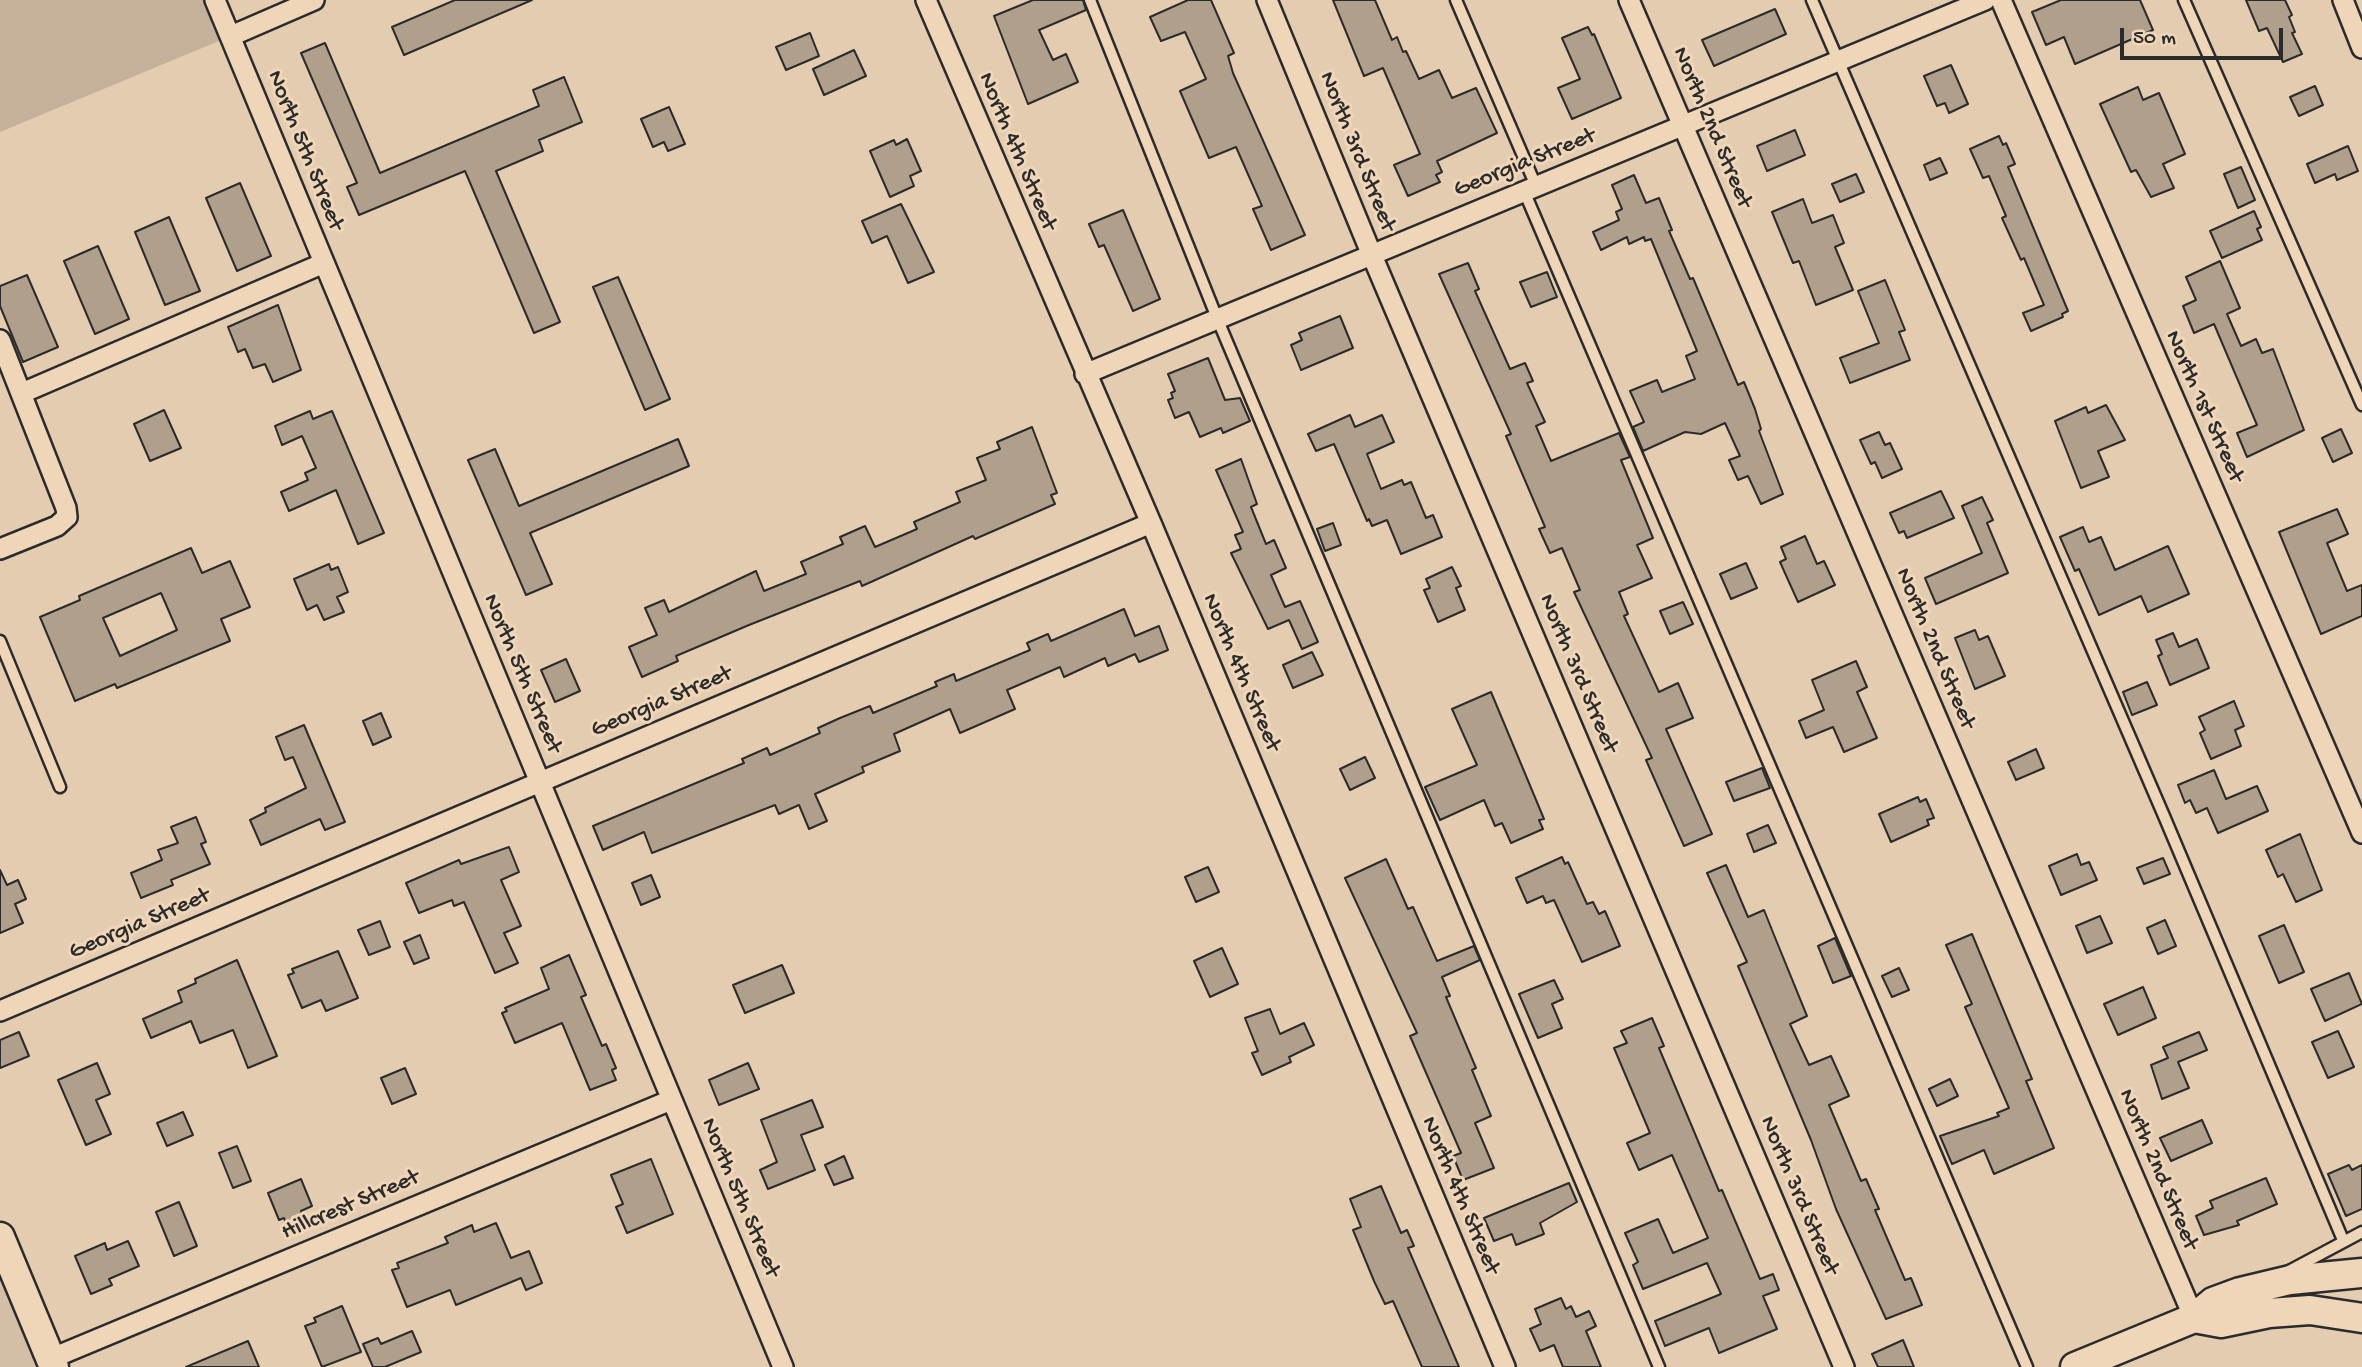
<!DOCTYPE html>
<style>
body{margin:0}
#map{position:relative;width:2362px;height:1367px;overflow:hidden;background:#e4ccb0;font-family:"Gochi Hand",sans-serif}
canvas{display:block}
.scale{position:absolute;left:2120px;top:28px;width:163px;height:32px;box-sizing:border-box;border:4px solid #2b2b2b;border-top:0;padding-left:9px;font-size:21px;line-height:24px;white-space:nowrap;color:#2b2b2b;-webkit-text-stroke:5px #f0d6b8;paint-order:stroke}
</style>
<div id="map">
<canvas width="2362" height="1367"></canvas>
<div class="scale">50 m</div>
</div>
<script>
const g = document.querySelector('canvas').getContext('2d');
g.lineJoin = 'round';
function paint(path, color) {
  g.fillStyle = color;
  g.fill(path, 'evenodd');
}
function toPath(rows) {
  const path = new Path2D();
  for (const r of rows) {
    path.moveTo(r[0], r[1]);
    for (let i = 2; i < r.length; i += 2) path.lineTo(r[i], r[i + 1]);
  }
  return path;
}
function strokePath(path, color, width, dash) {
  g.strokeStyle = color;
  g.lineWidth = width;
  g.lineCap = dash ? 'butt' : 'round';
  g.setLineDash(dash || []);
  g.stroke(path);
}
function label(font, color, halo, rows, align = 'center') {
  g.font = font + ' "Gochi Hand",sans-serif';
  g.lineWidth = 6;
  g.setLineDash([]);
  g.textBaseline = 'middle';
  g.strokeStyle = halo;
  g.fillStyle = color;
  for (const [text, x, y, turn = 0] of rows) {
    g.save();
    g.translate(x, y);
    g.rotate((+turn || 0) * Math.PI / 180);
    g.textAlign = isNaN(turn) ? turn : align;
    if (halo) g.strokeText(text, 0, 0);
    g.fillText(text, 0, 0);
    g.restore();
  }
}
paint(toPath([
 [0,1237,54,1367,0,1367]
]), '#d4bea5');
paint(toPath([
 [0,0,215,0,231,36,0,132]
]), '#c5b199');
const building = toPath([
 [455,0,532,0,404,55,392,27,455,0],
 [1033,0,1083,0,1086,10,1039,30,1053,60,1066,54,1078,82,1028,104,994,16,1033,0],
 [1188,0,1211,0,1234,53,1228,56,1233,73,1305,235,1271,250,1253,209,1262,206,1236,147,1209,158,1180,91,1206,79,1185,32,1161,41,1150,17,1188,0],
 [1333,0,1375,0,1392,40,1397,37,1403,52,1406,51,1419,79,1439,70,1452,98,1476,88,1497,133,1437,161,1442,172,1436,175,1440,182,1408,196,1394,165,1420,154,1383,68,1364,76,1333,0],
 [2061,0,2140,0,2153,30,2075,64,2064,37,2046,45,2032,12,2061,0],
 [2246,0,2285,0,2292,15,2289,17,2295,32,2292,33,2302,54,2283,62,2267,28,2259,31,2246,0],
 [1775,9,1786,34,1714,66,1702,40,1775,9],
 [1588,27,1592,35,1594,34,1621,98,1572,119,1558,88,1580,79,1562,38,1588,27],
 [810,33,819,56,786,70,776,47,810,33],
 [325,43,380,173,539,106,533,90,564,77,582,122,539,140,543,151,496,171,560,322,534,333,465,171,359,215,347,187,357,183,301,53,325,43],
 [854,50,866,76,824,95,813,69,854,50],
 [1951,65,1968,104,1949,113,1945,103,1937,106,1924,76,1951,65],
 [2315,86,2323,105,2299,116,2290,97,2315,86],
 [2138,87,2143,100,2159,93,2185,154,2163,164,2174,188,2151,197,2136,170,2131,172,2100,104,2138,87],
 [669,107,685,144,668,151,664,142,653,147,641,119,669,107],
 [1795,130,1805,155,1767,171,1757,146,1795,130],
 [1999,136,2003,145,2006,143,2015,164,2008,167,2068,311,2062,314,2063,317,2031,331,2023,313,2044,305,2024,258,2021,260,2002,218,2006,216,1989,176,1983,178,1970,149,1999,136],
 [907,139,921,171,910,176,914,186,890,197,870,151,894,140,896,145,907,139],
 [2348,146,2358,171,2337,180,2335,174,2315,183,2307,164,2348,146],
 [1940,158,1947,173,1930,180,1924,165,1940,158],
 [2241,167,2255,200,2238,208,2224,174,2241,167],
 [1856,174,1864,192,1840,202,1832,184,1856,174],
 [1634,175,1646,203,1659,198,1672,230,1669,231,1690,279,1693,278,1738,385,1744,382,1755,409,1761,429,1759,431,1783,494,1761,504,1748,476,1738,480,1729,460,1740,456,1725,423,1701,434,1685,432,1643,451,1633,427,1644,422,1630,391,1657,380,1662,392,1695,379,1686,356,1697,351,1651,239,1645,241,1644,237,1629,244,1627,237,1601,250,1593,232,1619,220,1616,212,1622,209,1612,185,1634,175],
 [240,183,271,256,237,271,206,198,240,183],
 [1803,199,1812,223,1833,215,1844,243,1835,247,1853,290,1816,305,1799,261,1793,263,1772,212,1803,199],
 [901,204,934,272,908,283,887,236,872,243,862,221,901,204],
 [1123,210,1160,299,1133,311,1104,245,1099,247,1089,224,1123,210],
 [2254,211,2261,227,2257,229,2262,240,2222,258,2210,231,2254,211],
 [169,217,200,291,165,305,135,232,169,217],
 [98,246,129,319,95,334,64,261,98,246],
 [2220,261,2240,308,2227,314,2241,346,2256,339,2262,353,2273,349,2304,430,2247,457,2237,433,2257,425,2214,324,2194,333,2183,306,2196,300,2186,277,2220,261],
 [1468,263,1479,289,1475,291,1510,369,1525,363,1533,381,1527,383,1545,422,1536,426,1551,461,1619,433,1630,457,1621,460,1653,538,1637,545,1652,578,1619,592,1628,614,1624,616,1659,692,1678,683,1693,718,1666,729,1712,834,1684,846,1646,760,1652,758,1574,592,1580,590,1562,548,1550,553,1539,529,1545,527,1506,436,1511,434,1439,274,1468,263],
 [1547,272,1557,297,1531,307,1520,282,1547,272],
 [27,275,58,347,23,362,0,306,0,286,27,275],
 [618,277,670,399,645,410,593,287,618,277],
 [1885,280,1905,330,1899,332,1910,360,1850,383,1840,358,1879,343,1858,291,1885,280],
 [278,305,301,370,273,382,265,364,253,368,245,349,238,352,228,327,278,305],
 [1340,316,1353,348,1301,370,1291,345,1302,340,1299,333,1340,316],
 [1208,358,1225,400,1240,398,1250,421,1223,433,1221,428,1200,437,1189,412,1175,418,1168,400,1173,398,1171,393,1175,391,1168,374,1208,358],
 [2106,405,2125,440,2098,451,2109,477,2081,488,2055,421,2086,407,2088,413,2106,405],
 [164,410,181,448,150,461,134,424,164,410],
 [310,411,313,419,332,411,384,533,358,544,336,490,289,511,281,492,308,480,305,473,316,468,302,436,282,445,275,426,310,411],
 [1350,415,1355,427,1382,415,1394,442,1367,454,1381,489,1402,480,1404,485,1411,482,1426,518,1433,515,1442,537,1401,554,1387,520,1372,526,1369,519,1367,521,1334,444,1316,451,1308,434,1350,415],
 [1032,427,1057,493,1051,495,1055,504,975,539,973,536,862,586,860,581,749,625,676,656,678,661,642,677,629,647,657,635,645,608,664,600,669,612,756,571,764,591,806,574,801,562,843,544,840,537,865,526,875,547,917,529,914,522,960,502,956,492,986,480,977,458,1000,449,997,442,1032,427],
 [2341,429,2352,453,2333,462,2322,438,2341,429],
 [1879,432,1885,445,1890,443,1902,469,1882,478,1875,462,1871,464,1860,440,1879,432],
 [678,439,689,466,530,533,552,584,526,595,468,460,495,449,519,506,678,439],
 [1241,459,1257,504,1251,507,1266,544,1274,540,1286,568,1271,575,1285,607,1300,601,1318,642,1302,649,1289,620,1268,629,1231,553,1241,549,1235,535,1243,532,1216,470,1241,459],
 [1941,491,1954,518,1907,538,1904,531,1899,533,1890,513,1941,491],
 [1982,497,1993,520,1987,523,2008,573,1936,604,1925,578,1982,553,1962,506,1982,497],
 [2337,509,2348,534,2327,543,2347,591,2362,585,2362,616,2321,634,2279,532,2337,509],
 [1333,523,1341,545,1325,551,1317,529,1333,523],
 [2083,527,2089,542,2101,537,2115,570,2168,546,2189,594,2148,612,2141,596,2099,615,2079,569,2075,571,2060,537,2083,527],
 [1805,536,1817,564,1824,561,1835,585,1798,602,1780,562,1786,559,1781,547,1805,536],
 [191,548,202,573,230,561,250,607,221,619,230,641,117,688,115,684,75,701,40,617,80,600,79,596,191,548],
 [161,593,177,630,120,656,103,618,161,593],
 [1746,563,1757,588,1731,599,1720,574,1746,563],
 [329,564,331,570,338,567,348,592,337,597,344,612,324,620,317,605,307,610,294,579,329,564],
 [1452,567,1461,586,1456,588,1465,610,1438,622,1424,590,1430,588,1426,579,1452,567],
 [1683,602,1693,624,1670,634,1660,611,1683,602],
 [1124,609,1135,636,1159,626,1168,650,1139,662,1135,654,1108,666,1105,658,1064,677,1060,667,1007,690,1015,709,960,733,950,709,894,734,900,751,862,767,864,772,815,794,827,821,809,829,799,805,779,814,775,805,652,853,644,832,603,850,593,826,744,763,742,759,767,748,770,755,820,733,818,728,840,718,870,706,873,713,937,686,935,682,954,674,956,681,1030,650,1027,643,1048,634,1051,641,1124,609],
 [1975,630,1979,640,1988,636,2005,676,1975,689,1955,638,1975,630],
 [2173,633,2179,647,2197,639,2209,668,2170,685,2158,656,2162,654,2156,640,2173,633],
 [1312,652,1323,675,1293,688,1283,665,1312,652],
 [566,659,580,691,555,702,541,670,566,659],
 [1856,661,1867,687,1857,692,1877,738,1844,752,1833,727,1806,738,1799,721,1824,710,1812,680,1856,661],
 [2147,682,2157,705,2132,715,2123,692,2147,682],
 [1491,692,1544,819,1539,820,1543,829,1511,843,1502,823,1495,826,1484,800,1440,820,1425,787,1477,765,1452,709,1491,692],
 [2234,701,2244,726,2235,730,2241,746,2211,759,2200,733,2205,730,2199,717,2234,701],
 [381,713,391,737,373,745,363,721,381,713],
 [304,725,345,822,325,830,320,819,261,845,250,820,266,812,265,808,306,788,293,757,285,760,276,737,304,725],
 [2036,749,2044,768,2016,780,2008,762,2036,749],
 [1365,757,1375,778,1350,790,1340,769,1365,757],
 [1762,768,1770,788,1734,801,1726,782,1762,768],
 [2214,770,2226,799,2257,786,2268,811,2218,833,2207,808,2196,813,2190,800,2185,803,2178,785,2214,770],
 [1918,797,1920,802,1926,799,1934,818,1927,820,1929,825,1891,842,1879,814,1918,797],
 [196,817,206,842,201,844,210,864,171,880,173,885,141,898,131,873,162,860,158,850,178,843,171,827,196,817],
 [1768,825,1776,843,1754,852,1747,834,1768,825],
 [2300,834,2322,890,2296,902,2283,874,2278,877,2266,850,2300,834],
 [509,847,519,872,501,880,521,926,504,933,518,963,495,973,464,902,454,906,452,900,419,913,406,883,459,860,461,864,509,847],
 [2077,854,2081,865,2089,862,2097,880,2061,895,2049,866,2077,854],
 [1562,857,1565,864,1568,862,1587,904,1593,902,1599,914,1605,911,1620,946,1582,962,1554,900,1546,903,1543,896,1527,903,1516,878,1562,857],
 [2163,858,2170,874,2144,884,2137,868,2163,858],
 [1386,859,1408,909,1413,907,1437,961,1474,946,1480,960,1442,977,1450,996,1446,997,1476,1068,1472,1070,1491,1116,1475,1123,1494,1168,1463,1180,1453,1156,1461,1153,1410,1036,1417,1033,1345,878,1386,859],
 [1726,865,1748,917,1764,910,1774,935,1807,1016,1790,1024,1809,1065,1831,1056,1849,1096,1829,1105,1861,1181,1866,1179,1879,1209,1875,1210,1905,1280,1911,1278,1922,1305,1886,1319,1836,1209,1811,1140,1738,966,1747,962,1707,873,1726,865],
 [1208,867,1219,892,1196,902,1185,877,1208,867],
 [0,870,7,885,18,880,26,899,15,904,23,923,0,933,0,870],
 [651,875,660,897,641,905,632,883,651,875],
 [2100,916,2112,943,2087,953,2076,926,2100,916],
 [2165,920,2176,946,2158,954,2147,928,2165,920],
 [380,921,390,947,369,955,358,930,380,921],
 [2284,925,2304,972,2279,983,2259,936,2284,925],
 [1972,934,2032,1079,2026,1081,2054,1148,1994,1174,1984,1150,1952,1164,1940,1136,1999,1116,1997,1113,2009,1108,1965,1007,1972,1004,1946,945,1972,934],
 [420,935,429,958,414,964,404,942,420,935],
 [1835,938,1851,976,1833,983,1818,946,1835,938],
 [1222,948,1238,984,1210,997,1194,961,1222,948],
 [338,951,358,998,326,1011,321,1000,302,1008,288,975,294,973,292,969,338,951],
 [569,955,586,995,581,997,602,1046,606,1044,616,1068,612,1070,616,1080,590,1090,562,1023,515,1043,502,1013,507,1011,505,1008,549,989,541,968,569,955],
 [237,960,277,1056,248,1068,233,1030,200,1043,191,1021,151,1038,143,1019,182,1002,178,991,196,983,195,979,237,960],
 [782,965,794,993,745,1013,733,985,782,965],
 [1899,968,1909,990,1892,997,1882,976,1899,968],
 [2349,973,2362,1004,2325,1021,2311,989,2349,973],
 [1554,980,1563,999,1552,1004,1562,1028,1538,1038,1519,994,1554,980],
 [2143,987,2156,1018,2118,1035,2104,1004,2143,987],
 [1270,1009,1280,1034,1304,1023,1314,1045,1289,1057,1291,1062,1262,1075,1252,1053,1258,1051,1245,1018,1270,1009],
 [1652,1018,1664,1046,1659,1048,1719,1191,1722,1190,1760,1279,1773,1274,1779,1290,1763,1296,1777,1329,1719,1353,1709,1328,1665,1346,1655,1321,1721,1294,1707,1263,1643,1289,1633,1265,1638,1262,1625,1233,1658,1219,1673,1253,1708,1238,1672,1155,1639,1170,1627,1143,1650,1133,1614,1048,1627,1043,1621,1031,1652,1018],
 [2338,1031,2354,1067,2328,1078,2312,1042,2338,1031],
 [19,1032,29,1056,0,1068,0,1040,19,1032],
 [2199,1032,2207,1050,2178,1062,2189,1088,2162,1099,2151,1065,2168,1058,2163,1047,2199,1032],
 [97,1063,110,1094,96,1100,111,1134,86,1145,58,1080,97,1063],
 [748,1063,759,1089,719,1105,709,1080,748,1063],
 [405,1068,416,1094,392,1104,381,1078,405,1068],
 [1950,1079,1958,1096,1937,1106,1929,1089,1950,1079],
 [812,1100,823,1127,801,1135,815,1170,768,1189,760,1170,777,1162,761,1120,812,1100],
 [183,1112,193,1135,167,1146,157,1123,183,1112],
 [2202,1120,2212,1143,2171,1161,2160,1138,2202,1120],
 [237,1146,251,1181,233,1188,219,1153,237,1146],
 [844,1156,853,1178,834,1185,825,1165,844,1156],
 [651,1159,673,1214,627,1233,616,1207,623,1204,611,1175,651,1159],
 [2349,1165,2352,1170,2362,1165,2362,1209,2346,1216,2328,1174,2349,1165],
 [2266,1178,2277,1204,2237,1221,2239,1225,2204,1235,2196,1216,2213,1208,2210,1201,2266,1178],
 [301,1179,312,1206,301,1211,304,1217,286,1224,284,1218,279,1220,268,1193,301,1179],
 [1569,1183,1577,1202,1540,1223,1544,1234,1516,1245,1512,1234,1494,1241,1484,1218,1569,1183],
 [1381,1186,1401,1233,1407,1230,1414,1246,1408,1248,1459,1367,1422,1367,1393,1301,1385,1304,1374,1281,1353,1230,1361,1227,1350,1199,1381,1186],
 [179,1202,197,1246,174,1256,156,1212,179,1202],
 [496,1223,511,1258,529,1251,542,1283,526,1290,521,1278,456,1305,450,1290,407,1307,392,1270,399,1268,397,1263,448,1243,445,1237,472,1225,474,1232,496,1223],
 [128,1241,139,1266,109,1279,112,1285,91,1294,75,1256,105,1243,107,1250,128,1241],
 [1561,1298,1566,1309,1571,1306,1576,1317,1589,1311,1596,1326,1586,1331,1601,1367,1563,1367,1554,1345,1540,1351,1530,1329,1541,1324,1535,1309,1561,1298],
 [342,1306,361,1352,322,1367,305,1326,316,1322,314,1318,342,1306],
 [412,1331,421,1352,385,1367,373,1367,363,1344,378,1338,381,1344,412,1331],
 [1903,1340,1914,1367,1878,1367,1872,1354,1903,1340],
 [248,1341,259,1367,186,1367,248,1341]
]);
paint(building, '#b09f8b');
strokePath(building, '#2b2b2b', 2);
const lane = toPath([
 [1090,0,1217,318,1659,1367],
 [1456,0,1536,186],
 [1812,0,2164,816,2343,1240],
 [2184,0,2362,405],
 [1524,191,2027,1367],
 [0,641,60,787],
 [2289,1271,2362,1232]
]);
const street = toPath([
 [215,0,783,1367],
 [926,0,1151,523,1505,1367],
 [1267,0,1371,253,1844,1367],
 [1629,0,2194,1318],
 [2001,0,2362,833],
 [2343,0,2362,48],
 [231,36,314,0],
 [0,340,66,508,67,517,57,526,0,549],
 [1085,374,1985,0],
 [22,393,324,263],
 [0,1011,1151,523],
 [50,1359,671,1100]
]);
const secondary = toPath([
 [0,1237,54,1367],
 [2194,1318,2221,1323,2269,1313,2310,1310,2362,1318],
 [2075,1367,2194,1318,2213,1302,2240,1292,2290,1280,2362,1273]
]);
strokePath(lane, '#2b2b2b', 15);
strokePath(street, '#2b2b2b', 24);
strokePath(secondary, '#2b2b2b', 33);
strokePath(lane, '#f0d6b8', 10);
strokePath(street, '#f0d6b8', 19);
strokePath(secondary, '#f0d6b8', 28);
label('24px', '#2b2b2b', '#f0d6b8', [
 ["North 2nd Street",1711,128,67],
 ["North 5th Street",304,151,68],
 ["North 4th Street",1016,152,67],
 ["North 3rd Street",1356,152,68],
 ["Georgia Street",1525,164,-22],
 ["North 1st Street",2203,407,66],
 ["North 2nd Street",1934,649,67],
 ["North 4th Street",1240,673,67],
 ["North 5th Street",521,674,67],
 ["North 3rd Street",1577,674,67],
 ["Georgia Street",662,703,-23],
 ["Georgia Street",140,925,-23],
 ["North 2nd Street",2157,1170,67],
 ["North 4th Street",1459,1196,67],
 ["North 3rd Street",1798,1196,67],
 ["North 5th Street",739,1198,67],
 ["Hillcrest Street",351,1206,-23]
]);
</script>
